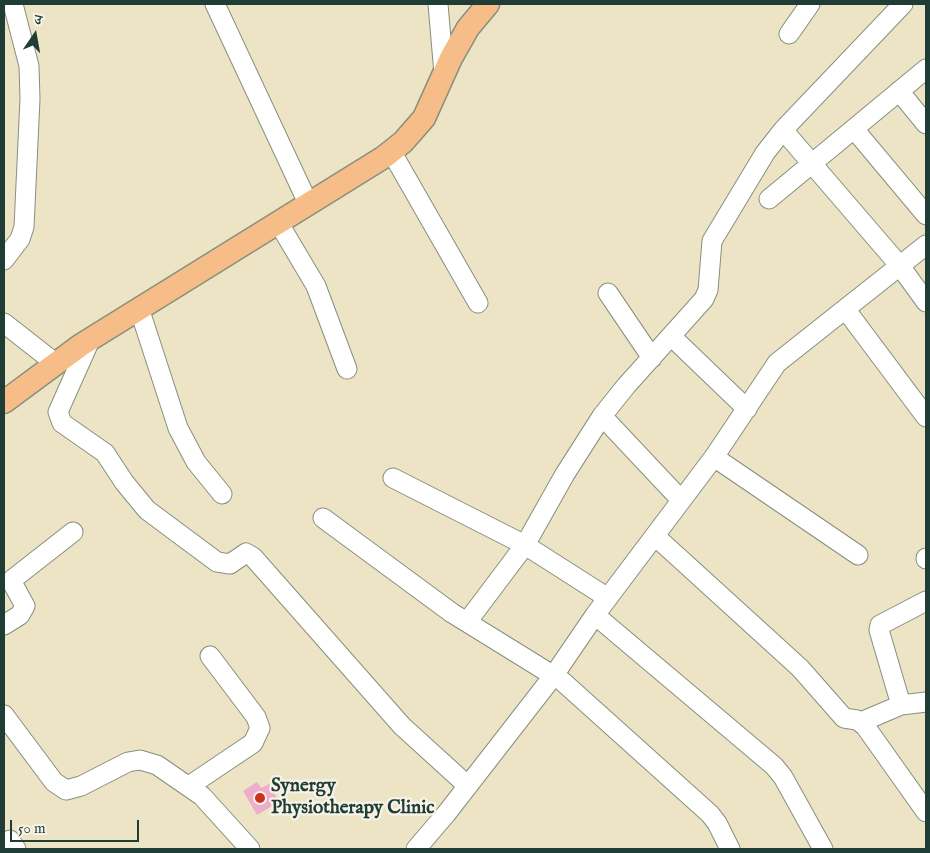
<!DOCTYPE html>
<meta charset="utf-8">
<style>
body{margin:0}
#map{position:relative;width:930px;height:853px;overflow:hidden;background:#ede4c6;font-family:"IM FELL English","Noto Serif Devanagari",serif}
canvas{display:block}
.frame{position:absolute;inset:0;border:5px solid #1f3d34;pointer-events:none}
.north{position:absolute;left:10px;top:10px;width:50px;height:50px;-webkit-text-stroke:4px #f7f3e8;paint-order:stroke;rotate:12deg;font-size:14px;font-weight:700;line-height:20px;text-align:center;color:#1f3d34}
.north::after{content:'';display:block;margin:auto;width:18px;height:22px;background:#1f3d34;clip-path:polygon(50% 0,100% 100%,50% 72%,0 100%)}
.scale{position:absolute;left:10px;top:820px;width:129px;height:22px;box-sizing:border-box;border:2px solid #1f3d34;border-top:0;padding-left:6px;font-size:15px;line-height:18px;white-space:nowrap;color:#1f3d34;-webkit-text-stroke:4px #f7f3e8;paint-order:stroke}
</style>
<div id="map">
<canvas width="930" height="853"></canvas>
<div class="frame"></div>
<div class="north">उ</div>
<div class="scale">50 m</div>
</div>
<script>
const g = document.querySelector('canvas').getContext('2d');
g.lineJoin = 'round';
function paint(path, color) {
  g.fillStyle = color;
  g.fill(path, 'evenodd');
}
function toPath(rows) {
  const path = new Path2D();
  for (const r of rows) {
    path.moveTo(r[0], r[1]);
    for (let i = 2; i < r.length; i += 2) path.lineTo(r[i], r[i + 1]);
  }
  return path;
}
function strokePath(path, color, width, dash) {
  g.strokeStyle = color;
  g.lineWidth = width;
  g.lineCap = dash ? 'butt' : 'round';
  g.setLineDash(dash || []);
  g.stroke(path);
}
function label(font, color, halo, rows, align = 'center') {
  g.font = font + ' "IM FELL English",serif';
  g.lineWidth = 4.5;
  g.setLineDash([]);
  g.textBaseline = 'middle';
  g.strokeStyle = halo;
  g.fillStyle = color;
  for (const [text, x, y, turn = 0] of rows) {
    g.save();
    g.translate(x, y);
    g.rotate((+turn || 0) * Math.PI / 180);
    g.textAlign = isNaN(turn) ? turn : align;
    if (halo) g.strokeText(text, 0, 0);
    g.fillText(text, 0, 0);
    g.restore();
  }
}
paint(toPath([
 [257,782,261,788,269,784,279,802,257,815,243,791]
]), '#eeaecb');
const minor = toPath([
 [215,4,308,203],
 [438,4,444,74],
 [789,34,810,4],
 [899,91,926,124],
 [854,129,926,215],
 [783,130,900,266,926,302],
 [391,151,478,303],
 [769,199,926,69],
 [278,222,316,286,347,369],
 [4,260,20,239,24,227,30,99,29,66,13,4],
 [608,293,652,358],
 [139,308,178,428,196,462,222,494],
 [846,310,926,417],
 [4,323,55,363],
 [671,336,747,409],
 [91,338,58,412,62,423,105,453,124,482,147,510,217,562,230,564,246,553,253,557,402,726,468,786],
 [602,416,681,500],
 [714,457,858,555],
 [393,478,525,545,608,598],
 [323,518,452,613,562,681,710,814,717,823,730,849],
 [655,536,800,668,844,718,857,720,865,726,926,812],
 [926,558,926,559],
 [595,615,774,766,783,777,823,849],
 [467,622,525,545,565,474,602,416,626,386,704,299,708,290,712,241,765,153,783,130,903,4],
 [4,625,20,615,25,606,13,584,13,579,73,532],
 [901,705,879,630,880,625,926,601],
 [4,715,54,782,66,790,81,786,128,762,140,760,157,765,202,796,250,849],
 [861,722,901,705,926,702],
 [189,786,253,743,260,728,256,717,210,656],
 [10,840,16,849],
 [416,849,446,814,554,675,595,615,714,457,777,363,926,245]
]);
const major = toPath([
 [4,402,81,345,384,157,403,142,424,118,451,58,468,28,488,4]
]);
strokePath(minor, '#86907d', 21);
strokePath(major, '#86907d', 25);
strokePath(minor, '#fff', 19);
strokePath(major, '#f7bd88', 22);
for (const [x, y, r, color] of [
 [260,798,6,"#c8321e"]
]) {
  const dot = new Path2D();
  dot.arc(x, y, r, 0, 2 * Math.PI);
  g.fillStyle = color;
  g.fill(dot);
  strokePath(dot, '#f7f3e8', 2);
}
label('bold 19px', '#1f3d34', '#f7f3e8', [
 ["Synergy",271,787],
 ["Physiotherapy Clinic",271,809]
], 'left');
</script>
